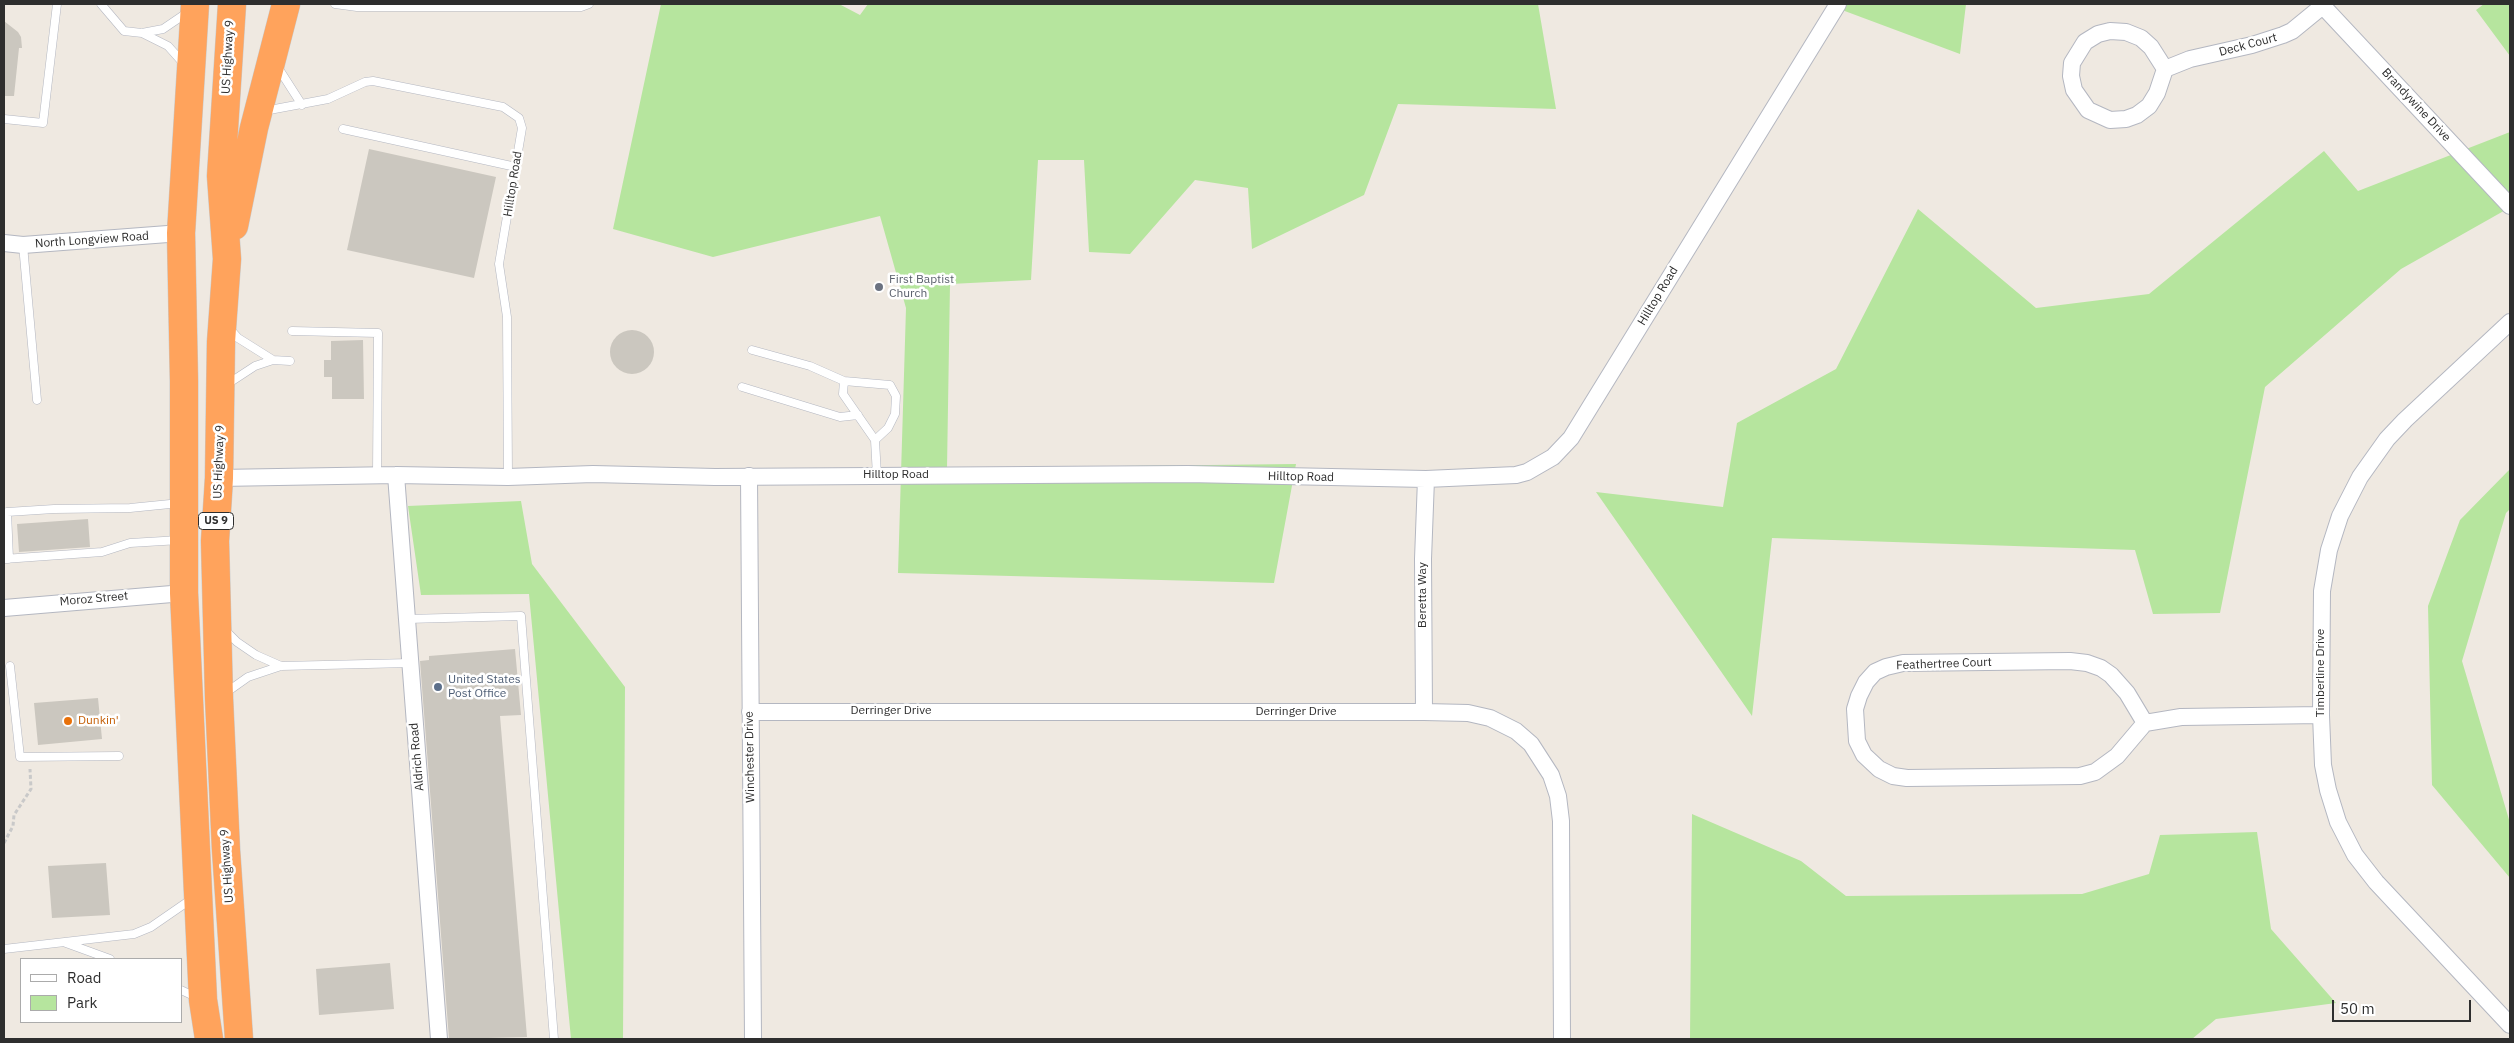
<!DOCTYPE html>
<style>
body{margin:0}
#map{position:relative;width:2514px;height:1043px;overflow:hidden;background:#efe9e1;font-family:"IBM Plex Sans",sans-serif}
canvas{display:block}
.frame{position:absolute;inset:0;border:5px solid #2e2e2e;pointer-events:none}
.legend{position:absolute;left:20px;top:958px;width:162px;height:65px;box-sizing:border-box;background:#fff;border:1px solid #ababab;margin:0;padding:6px 9px;list-style:none;font-size:15px;color:#2e2e2e}
.legend li{display:flex;align-items:center;gap:10px;height:25px}
.legend b{width:25px;border:1px solid #ababab}
.scale{position:absolute;left:2332px;top:1000px;width:139px;height:22px;box-sizing:border-box;border:2px solid #2e2e2e;border-top:0;padding-left:6px;font-size:15px;line-height:18px;white-space:nowrap;color:#2e2e2e;-webkit-text-stroke:4px #fff;paint-order:stroke}
</style>
<div id="map">
<canvas width="2514" height="1043"></canvas>
<div class="frame"></div>
<ul class="legend">
<li><b style="height:6px;background:#fff"></b>Road</li>
<li><b style="height:14px;background:#b6e59e"></b>Park</li>
</ul>
<div class="scale">50 m</div>
</div>
<script>
const g = document.querySelector('canvas').getContext('2d');
g.lineJoin = 'round';
function paint(path, color) {
  g.fillStyle = color;
  g.fill(path, 'evenodd');
}
function toPath(rows) {
  const path = new Path2D();
  for (const r of rows) {
    if (r.length === 3) {
      path.moveTo(r[0] + r[2], r[1]);
      path.arc(r[0], r[1], r[2], 0, 2 * Math.PI);
      continue;
    }
    path.moveTo(r[0], r[1]);
    for (let i = 2; i < r.length; i += 2) path.lineTo(r[i], r[i + 1]);
  }
  return path;
}
function strokePath(path, color, width, dash) {
  g.strokeStyle = color;
  g.lineWidth = width;
  g.lineCap = dash ? 'butt' : 'round';
  g.setLineDash(dash || []);
  g.stroke(path);
}
function label(font, color, halo, rows, align = 'center') {
  g.font = font + ' "IBM Plex Sans",sans-serif';
  g.lineWidth = 5;
  g.setLineDash([]);
  g.textBaseline = 'middle';
  g.strokeStyle = halo;
  g.fillStyle = color;
  for (const [text, x, y, turn = 0] of rows) {
    g.save();
    g.translate(x, y);
    g.rotate((+turn || 0) * Math.PI / 180);
    g.textAlign = isNaN(turn) ? turn : align;
    if (halo) g.strokeText(text, 0, 0);
    g.fillText(text, 0, 0);
    g.restore();
  }
}
paint(toPath([
 [661,4,839,4,860,15,868,4,1538,4,1556,109,1398,104,1364,195,1252,249,1248,188,1195,180,1130,254,1089,252,1084,160,1038,160,1031,280,950,284,947,468,1296,464,1274,583,898,573,906,308,880,216,713,257,613,229],
 [1836,4,1966,4,1960,54,1834,7],
 [2484,4,2510,4,2510,56,2476,10],
 [2510,132,2510,209,2509,208,2401,269,2265,387,2220,613,2153,614,2135,550,1772,538,1752,716,1596,492,1723,507,1737,423,1836,369,1918,209,2036,308,2149,294,2324,151,2358,191],
 [2510,469,2510,509,2506,513,2462,661,2510,823,2510,878,2432,785,2428,606,2460,520],
 [521,501,532,564,625,687,623,1039,571,1039,529,594,421,595,408,506],
 [1692,814,1801,861,1846,896,2082,894,2149,874,2160,835,2257,832,2271,929,2336,1003,2216,1019,2192,1039,1690,1039]
]), '#b6e59e');
paint(toPath([
 [4,21,18,32,21,37,22,48,19,48,14,96,4,96],
 [369,149,496,177,474,278,347,250],
 [632,352,22],
 [363,340,364,399,332,399,332,377,324,377,324,360,331,360,331,341],
 [88,519,90,547,19,552,17,524],
 [515,649,521,715,500,716,527,1037,449,1039,420,661,429,660,429,656],
 [98,698,102,739,38,745,34,703],
 [106,863,110,915,52,918,48,866],
 [390,963,394,1009,319,1015,316,969]
]), '#cbc7bf');
const lane = toPath([
 [101,4,124,31,142,33,163,29,188,12],
 [335,4,357,7,581,7,589,4],
 [142,33,168,46,184,64],
 [277,66,302,105],
 [264,111,328,99,365,82,373,81,503,107,519,118,522,128,499,264,507,317,508,477],
 [4,119,43,123,57,4],
 [343,129,516,167],
 [23,245,37,400],
 [229,328,238,338,273,360],
 [292,331,378,333,377,475],
 [752,350,810,366,844,381],
 [226,385,255,366,273,360,290,361],
 [742,387,840,417,858,415],
 [875,440,843,394,844,381,890,385,896,396,895,414,888,428,875,440,877,476],
 [4,559,102,552,130,543,180,540],
 [9,559,7,512,54,509,130,508,180,503],
 [407,619,521,616,554,1039],
 [225,630,237,642,256,655,281,666],
 [10,666,20,757,119,756],
 [224,694,248,677,281,666,410,663],
 [66,943,110,959],
 [4,949,134,934,151,927,193,898],
 [181,990,198,998]
]);
const street = toPath([
 [2321,4,2510,206],
 [2110,31,2126,32,2141,38,2151,47,2165,69,2157,93,2149,106,2137,115,2126,119,2110,120,2088,110,2074,90,2071,76,2072,63,2085,42,2098,34,2110,31],
 [2165,69,2190,59,2252,45,2283,35,2292,31,2325,4],
 [4,243,23,245,181,233],
 [2510,322,2405,420,2387,439,2360,477,2340,516,2329,550,2322,591,2321,715,2323,765,2328,790,2338,822,2355,855,2376,882,2510,1025],
 [396,475,439,1039],
 [749,476,753,1039],
 [219,478,396,475,508,477,593,474,715,477,1188,474,1426,479,1516,475,1527,472,1553,457,1571,438,1838,4],
 [4,608,184,593],
 [2070,661,2087,663,2101,668,2111,675,2127,693,2145,723,2117,756,2095,772,2080,776,1907,778,1893,776,1879,769,1864,755,1857,741,1855,709,1859,696,1866,682,1875,672,1886,667,1903,663,2070,661],
 [750,712,1424,712,1468,713,1490,718,1516,731,1531,744,1551,775,1558,796,1561,821,1562,1039],
 [1424,712,1423,559,1426,479],
 [2145,723,2181,717,2321,715]
]);
const highway = toPath([
 [195,4,181,233,184,381,184,593,203,1000,209,1039],
 [232,4,221,176,227,259,221,342,219,478,215,541,219,698,226,850,239,1039],
 [234,226,254,128,286,4]
]);
strokePath(lane, '#b4b7c1', 9);
strokePath(street, '#b4b7c1', 18);
strokePath(highway, '#c9c9c9', 29);
strokePath(toPath([
 [4,843,13,826,14,815,31,789,30,769]
]), '#c9c9c9', 3, [4, 2.5]);
strokePath(lane, '#fff', 8);
strokePath(street, '#fff', 16);
strokePath(highway, '#ffa35c', 28);
for (const [x, y, r, color] of [
 [879,287,5,"#6b7280"],
 [438,687,5,"#5c6f8a"],
 [68,721,5,"#e8710a"]
]) {
  const dot = new Path2D();
  dot.arc(x, y, r, 0, 2 * Math.PI);
  g.fillStyle = color;
  g.fill(dot);
  strokePath(dot, '#fff', 2);
}
for (const [x, y, w] of [
 [216,521,35]
]) {
  const box = new Path2D();
  box.roundRect(x - w / 2, y - 8.5, w, 17, 4);
  g.fillStyle = '#fff';
  g.fill(box);
  strokePath(box, '#2e2e2e', 1);
}
label('bold 11px', '#2e2e2e', null, [
 ["US 9",216,521]
]);
label('12px', '#2e2e2e', '#fff', [
 ["Deck Court",2248,45,-15],
 ["US Highway 9",228,57,-87],
 ["Brandywine Drive",2416,105,47],
 ["Hilltop Road",513,184,-81],
 ["North Longview Road",92,240,-4],
 ["Hilltop Road",1658,296,-59],
 ["US Highway 9",219,462,-88],
 ["Hilltop Road",896,475],
 ["Hilltop Road",1301,477,1],
 ["Beretta Way",1423,595,-90],
 ["Moroz Street",94,599,-5],
 ["Feathertree Court",1944,664,-2],
 ["Timberline Drive",2321,673,-90],
 ["Derringer Drive",891,711],
 ["Derringer Drive",1296,712],
 ["Aldrich Road",417,757,-95],
 ["Winchester Drive",750,757,-91],
 ["US Highway 9",227,866,-94]
]);
label('12px', '#5b616d', '#fff', [
 ["First Baptist",889,280],
 ["Church",889,294]
], 'left');
label('12px', '#4e5e75', '#fff', [
 ["United States",448,680],
 ["Post Office",448,694]
], 'left');
label('12px', '#c56008', '#fff', [
 ["Dunkin'",78,721]
], 'left');
</script>
